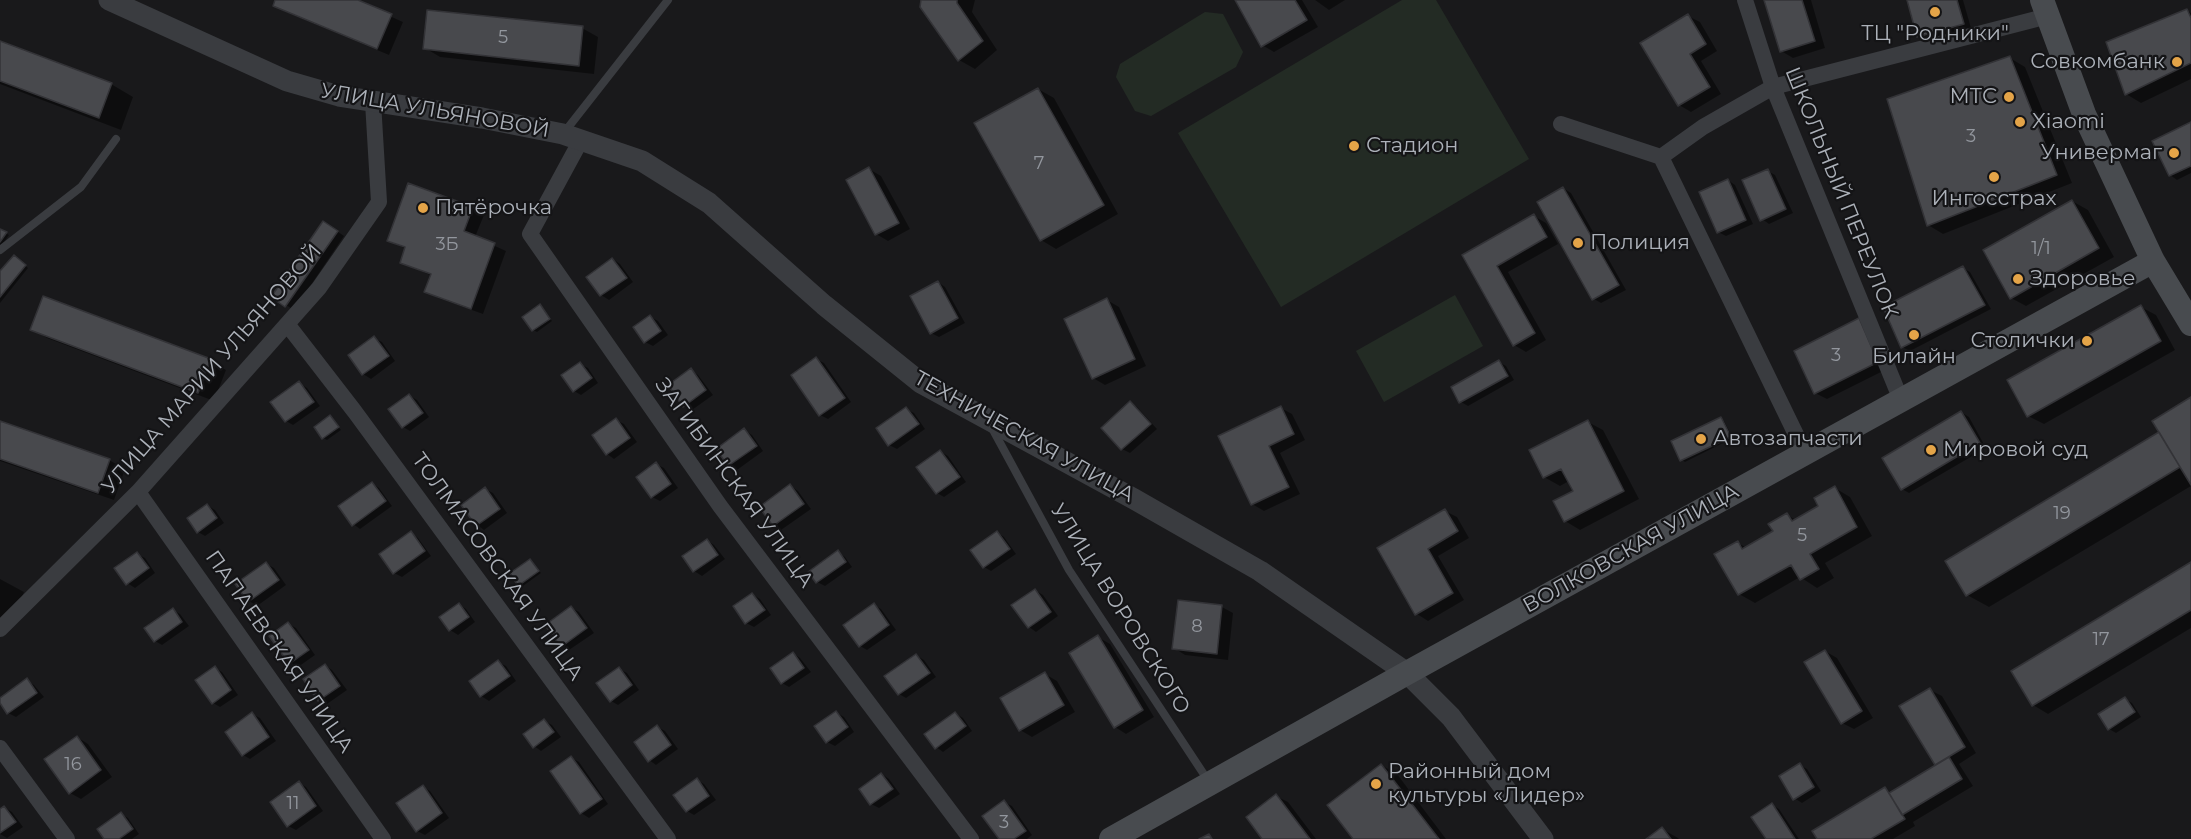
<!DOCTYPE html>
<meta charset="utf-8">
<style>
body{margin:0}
canvas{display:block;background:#19191b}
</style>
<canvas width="2191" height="839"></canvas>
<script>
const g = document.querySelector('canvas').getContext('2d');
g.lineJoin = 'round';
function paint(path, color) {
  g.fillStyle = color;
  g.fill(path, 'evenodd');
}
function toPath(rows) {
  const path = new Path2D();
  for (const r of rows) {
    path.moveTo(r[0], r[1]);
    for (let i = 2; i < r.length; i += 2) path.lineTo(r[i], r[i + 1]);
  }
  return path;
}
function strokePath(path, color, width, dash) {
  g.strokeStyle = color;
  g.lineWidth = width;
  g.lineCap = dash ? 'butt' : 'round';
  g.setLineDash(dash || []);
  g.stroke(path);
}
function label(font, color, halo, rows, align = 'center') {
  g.font = font + ' Montserrat,sans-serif';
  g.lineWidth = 4.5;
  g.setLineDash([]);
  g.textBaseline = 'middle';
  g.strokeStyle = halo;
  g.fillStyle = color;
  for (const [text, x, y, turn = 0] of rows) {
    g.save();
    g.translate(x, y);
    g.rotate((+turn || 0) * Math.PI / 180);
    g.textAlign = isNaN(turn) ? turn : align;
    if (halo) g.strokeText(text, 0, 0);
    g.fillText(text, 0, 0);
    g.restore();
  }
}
paint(toPath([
 [1402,0,1436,0,1529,159,1281,307,1178,133],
 [1205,12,1223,14,1243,52,1236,67,1151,116,1135,111,1116,77,1120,64],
 [1455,295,1483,346,1384,402,1356,351]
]), '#232b24');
paint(toPath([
 [277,0,354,0,403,22,389,55,286,12,274,6],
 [923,0,975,0,972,12,997,50,975,69,959,60,921,6],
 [1236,0,1302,0,1318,27,1274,52,1262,45],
 [1315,0,1345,0,1329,10],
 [1766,0,1811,0,1825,48,1793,58,1781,51],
 [1908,0,1963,0,1971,28,1926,41,1918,36],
 [2187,10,2191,13,2191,79,2141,103,2126,94],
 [1688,16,1700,22,1717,51,1701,61,1721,94,1691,112,1679,105,1642,44],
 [582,28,598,37,594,74,440,57,425,48],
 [0,43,111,84,133,97,121,130,0,84],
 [2010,58,2025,67,2072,183,1943,234,1928,225],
 [1038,89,1054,98,1118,214,1056,249,1041,240],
 [2191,123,2191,173,2177,180,2170,175],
 [869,169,881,176,910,229,888,241,876,234],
 [1768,171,1775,175,1793,213,1769,224,1762,219],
 [1728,180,1735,185,1753,224,1726,236,1718,232],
 [1563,188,1571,193,1626,290,1601,303,1594,299],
 [2072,201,2088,210,2114,257,2026,306,2011,298],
 [472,208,484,215,475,237,506,251,483,314,438,298,426,291,432,276,401,262,406,249,389,240],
 [1534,216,1546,223,1558,244,1508,272,1546,340,1526,352,1514,345,1464,255],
 [331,227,344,236,294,310,273,297],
 [0,230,9,235,0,248],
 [18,259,28,268,0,303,0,273],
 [613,259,620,264,633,282,609,300,601,295,588,277],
 [1963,268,1970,272,1991,309,1910,351,1902,347],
 [938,282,945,287,965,323,939,337,931,333],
 [1107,300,1119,307,1146,366,1105,385,1093,378],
 [540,306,552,321,537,332,533,330],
 [2141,307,2156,315,2175,350,2044,424,2028,416],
 [651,317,658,321,668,335,653,346,645,342],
 [1859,319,1889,368,1827,399,1815,393],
 [32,329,210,361,226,370,214,401,47,338],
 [374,338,382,342,395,361,371,379,363,374,350,355],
 [816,359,824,363,851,402,828,419,820,415],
 [1499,362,1506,366,1514,380,1468,406,1461,402],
 [580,364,588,368,598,383,581,395,574,391],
 [691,370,698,375,713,395,692,410,684,405],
 [299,383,307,388,320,406,293,425,286,421],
 [409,395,417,400,429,417,410,431,403,427],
 [2191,399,2191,486,1989,607,1967,595,2161,432],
 [1130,403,1137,407,1157,429,1130,453,1122,449,1103,428],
 [1281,408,1292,414,1305,440,1280,453,1300,494,1264,511,1252,504,1220,437],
 [906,409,914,413,925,429,897,449,889,445],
 [1961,412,1969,417,1986,448,1909,493,1902,489],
 [330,417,341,430,327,440,323,438],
 [1721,419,1724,421,1733,438,1685,462,1682,460],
 [616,420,624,424,637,442,614,459,607,454],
 [0,422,109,460,125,469,114,500,0,461],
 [1588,422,1603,430,1639,499,1580,530,1565,521,1575,492,1569,481,1560,486,1544,477],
 [744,430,752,435,763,451,737,470,729,465,718,449],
 [940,451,948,456,966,482,944,497,937,493],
 [656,464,664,468,678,488,660,501,652,497],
 [372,483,379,488,392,506,360,529,353,524],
 [791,486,798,491,811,509,781,530,774,525],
 [1835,488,1850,497,1872,536,1825,563,1834,578,1817,588,1800,577,1755,603,1739,594,1738,543,1747,548,1775,532,1787,515,1796,520,1820,507],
 [485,489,493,493,507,513,484,530,477,525],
 [207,505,215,510,224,523,205,536,198,532],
 [1445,511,1457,517,1469,538,1438,556,1464,600,1428,621,1417,614,1379,549],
 [997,532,1004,537,1016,554,991,571,984,567],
 [411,533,418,538,431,556,402,577,394,573],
 [707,540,714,545,725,559,702,576,694,571,684,557],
 [838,552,845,557,852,567,825,586,817,582],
 [137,554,145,558,155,573,135,588,127,583],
 [530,561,541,573,523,586,519,585],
 [267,564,274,568,286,585,257,606,249,601,237,585],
 [2191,564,2191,628,2048,714,2033,705],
 [0,579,24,592,11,625,0,620],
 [1035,590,1043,595,1058,616,1036,632,1029,627],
 [752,594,760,599,771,615,754,627,746,623],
 [459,604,466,609,475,622,458,635,450,630],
 [874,605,881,609,896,630,867,650,860,646],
 [1222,607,1233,613,1228,660,1185,655,1174,648],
 [572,608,579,612,594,633,569,650,562,646],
 [173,610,180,614,189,626,162,645,155,641],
 [289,624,296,628,315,655,298,667,290,663],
 [1098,637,1110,644,1154,717,1126,734,1115,727],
 [1825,651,1837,658,1873,718,1854,729,1842,723],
 [793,653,800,658,811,672,789,687,782,683],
 [916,655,924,660,936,677,906,698,899,694],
 [498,662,506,666,516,681,489,701,481,696,471,681],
 [325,665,332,670,347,690,327,704,319,700],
 [215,668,222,672,238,695,220,707,213,703],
 [619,669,627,673,639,690,618,705,611,701],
 [1045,674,1057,681,1075,712,1032,737,1020,730],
 [27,680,34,685,44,697,16,717,8,713,0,699],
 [1930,690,1942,696,1976,753,1959,764,1973,786,1913,822,1915,826,1893,839,1818,839,1885,789,1892,793,1937,766,1901,707],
 [2125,699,2132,703,2141,717,2116,733,2109,729],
 [836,712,844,717,854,732,835,746,827,742],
 [955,713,963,718,972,731,943,752,936,747],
 [252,714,260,718,276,741,250,759,243,755],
 [545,721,552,725,561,737,541,751,534,746],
 [658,727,665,731,678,749,656,765,649,760],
 [77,737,88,744,112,777,81,799,70,793],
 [572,758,579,762,608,804,589,818,581,813,552,772],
 [1381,765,1397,774,1446,839,1354,839],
 [1800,765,1807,769,1821,791,1802,803,1794,798],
 [882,774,889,779,900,794,879,808,871,804,861,789],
 [697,780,704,784,716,800,694,815,687,811],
 [299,783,306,787,323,811,296,830,288,826],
 [423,787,430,791,449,818,425,835,417,831],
 [1276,796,1288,802,1316,839,1264,839],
 [1004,802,1012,806,1032,835,1027,839,1001,839],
 [1772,805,1779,809,1799,839,1768,839],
 [4,807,12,812,23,827,7,838,0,834,0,811],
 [121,814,128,818,139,834,132,839,106,839],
 [1662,829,1678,838,1679,839,1648,839]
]), '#0007');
const building = toPath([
 [275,0,358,0,392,14,377,49,273,6,275,0],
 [921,0,957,0,957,3,983,41,958,61,920,7,921,0],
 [1235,0,1295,0,1307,20,1261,47,1235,0],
 [1764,0,1802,0,1815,41,1780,52,1764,0],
 [1907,0,1957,0,1964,24,1917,37,1907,0],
 [2187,9,2191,18,2191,63,2125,95,2106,42,2187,9],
 [427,10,583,26,579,66,423,49,427,10],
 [1688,14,1706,44,1690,54,1710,87,1678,106,1640,43,1688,14],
 [0,41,112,83,99,118,0,81,0,41],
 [2010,56,2057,175,1927,226,1887,99,2010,56],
 [1038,88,1104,205,1040,241,974,123,1038,88],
 [2191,122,2191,166,2169,176,2152,141,2191,122],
 [869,167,899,223,875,235,846,180,869,167],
 [1768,169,1786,209,1760,221,1742,180,1768,169],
 [1728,179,1746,220,1717,233,1699,192,1728,179],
 [408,183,473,207,464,231,495,243,471,309,424,292,431,274,400,263,405,247,387,241,408,183],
 [1563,187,1619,285,1592,300,1537,202,1563,187],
 [2072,200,2099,248,2010,299,1983,250,2072,200],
 [1534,214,1547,237,1497,266,1535,333,1513,346,1462,255,1534,214],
 [323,221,338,231,285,307,271,297,323,221],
 [0,229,7,232,0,242,0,229],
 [14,255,26,265,0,297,0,271,14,255],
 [612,258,627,278,600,296,586,277,612,258],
 [1963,266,1985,305,1901,348,1883,307,1963,266],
 [938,281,958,318,930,334,910,296,938,281],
 [43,296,211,359,198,393,30,330,43,296],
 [1107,298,1135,359,1092,379,1064,319,1107,298],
 [540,304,550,319,532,331,522,317,540,304],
 [2141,305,2161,341,2027,417,2007,380,2141,305],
 [650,315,661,331,644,343,633,327,650,315],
 [1859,318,1878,362,1814,394,1794,351,1859,318],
 [374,336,389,356,362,375,348,355,374,336],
 [816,357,845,398,819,416,791,375,816,357],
 [1499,360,1508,376,1459,403,1451,387,1499,360],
 [580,362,592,378,573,392,561,375,580,362],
 [691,368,706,390,683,407,668,385,691,368],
 [299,381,314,402,285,422,270,402,299,381],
 [409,394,423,413,402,428,388,409,409,394],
 [2191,397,2191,485,2152,421,2191,397],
 [1130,401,1151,424,1121,450,1101,428,1130,401],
 [1281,406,1294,434,1269,446,1289,487,1251,505,1218,436,1281,406],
 [906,407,919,424,888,446,876,428,906,407],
 [1961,411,1980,443,1901,490,1882,458,1961,411],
 [330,415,339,427,322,439,314,427,330,415],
 [1721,417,1731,437,1680,461,1671,441,1721,417],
 [616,418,630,438,606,455,592,435,616,418],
 [1588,420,1624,491,1564,522,1553,501,1573,491,1561,469,1543,478,1529,450,1588,420],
 [0,421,110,459,98,493,0,459,0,421],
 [744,428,757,446,728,466,716,449,744,428],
 [2159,432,2180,467,1966,596,1945,561,2159,432],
 [940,450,960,477,936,494,916,467,940,450],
 [656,462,671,484,651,498,636,477,656,462],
 [372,482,386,501,352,526,338,506,372,482],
 [790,484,804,504,773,526,759,507,790,484],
 [1835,486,1857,527,1810,554,1819,569,1800,580,1791,565,1738,595,1714,554,1738,541,1742,549,1773,531,1768,524,1787,513,1792,521,1818,506,1814,498,1835,486],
 [485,487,500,509,476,526,461,505,485,487],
 [207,504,217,518,197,533,187,518,207,504],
 [1445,509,1458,531,1428,549,1453,593,1415,615,1377,548,1445,509],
 [411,531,425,551,393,574,379,554,411,531],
 [997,531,1010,549,983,568,970,550,997,531],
 [707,539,718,555,693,572,682,556,707,539],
 [838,550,846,562,816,583,808,572,838,550],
 [137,552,149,568,126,585,114,568,137,552],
 [530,559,539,571,518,586,510,573,530,559],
 [266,562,279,580,248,602,235,584,266,562],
 [2191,562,2191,610,2032,706,2011,671,2191,562],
 [1035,589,1051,612,1028,628,1011,605,1035,589],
 [752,593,765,610,745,624,733,606,752,593],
 [1178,600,1222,605,1217,654,1172,649,1178,600],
 [459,603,469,617,449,631,439,617,459,603],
 [874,603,889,625,859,647,843,625,874,603],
 [571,606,587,628,561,647,545,625,571,606],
 [173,608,182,622,154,642,144,628,173,608],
 [288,622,309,650,289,664,269,636,288,622],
 [1098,635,1143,710,1114,728,1069,653,1098,635],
 [1825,650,1862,711,1841,724,1804,662,1825,650],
 [793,652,804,668,781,684,770,668,793,652],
 [916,654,930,673,898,695,884,676,916,654],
 [498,660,510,676,480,697,469,681,498,660],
 [325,664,340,686,318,701,303,679,325,664],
 [215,666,231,690,212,704,195,680,215,666],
 [619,667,632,685,610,702,596,683,619,667],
 [1045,672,1064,705,1019,731,1000,698,1045,672],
 [27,678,37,693,7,714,0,703,0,698,27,678],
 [1930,688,1965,747,1935,765,1899,706,1930,688],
 [2125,697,2135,712,2108,730,2098,714,2125,697],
 [836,711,848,727,826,743,814,726,836,711],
 [252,712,269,737,242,756,225,732,252,712],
 [955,712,966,726,935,749,924,734,955,712],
 [544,719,554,732,533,748,523,734,544,719],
 [657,725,671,745,648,762,634,742,657,725],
 [77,736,101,770,69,794,44,759,77,736],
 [571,756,602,799,580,814,550,771,571,756],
 [1949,757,1962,779,1902,815,1889,793,1949,757],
 [1800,763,1814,787,1793,800,1779,776,1800,763],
 [1381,764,1439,839,1353,839,1327,805,1381,764],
 [881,773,893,789,870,805,859,789,881,773],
 [697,778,709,796,686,812,673,795,697,778],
 [299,781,316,806,287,827,270,802,299,781],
 [423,785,442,813,416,832,396,803,423,785],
 [1885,787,1905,819,1871,839,1817,839,1812,831,1885,787],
 [1276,794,1310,839,1262,839,1246,817,1276,794],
 [1004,800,1026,831,1014,839,999,839,982,816,1004,800],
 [1772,803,1795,839,1766,839,1751,817,1772,803],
 [4,806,16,822,0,833,0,809,4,806],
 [121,812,133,829,119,839,104,839,97,829,121,812],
 [1662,827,1671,839,1646,839,1662,827],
 [1209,834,1212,839,1199,839,1209,834]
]);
paint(building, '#48494d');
strokePath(building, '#333337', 1.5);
strokePath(toPath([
 [563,134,668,0],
 [0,250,81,187,116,139],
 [992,428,1069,570,1209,782]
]), '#3a3c40', 8);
strokePath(toPath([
 [1745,0,1773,87,1901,400],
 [1561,124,1661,157,1805,453],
 [581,140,530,234,720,506,971,839],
 [1661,157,1703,127,1773,87,2048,16],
 [287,324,355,412,668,839],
 [138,492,383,839],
 [0,629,138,492,319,288,379,202,373,102],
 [0,748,67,839]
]), '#3a3c40', 16);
strokePath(toPath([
 [109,0,287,81,339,96,482,118,563,134,642,161,709,203,824,305,921,383,1134,499,1260,571,1407,673,1451,717,1543,839]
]), '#3a3c40', 21);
strokePath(toPath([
 [2042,0,2084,114,2153,261,2191,324],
 [1111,839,1407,673,2153,261]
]), '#484b4f', 24);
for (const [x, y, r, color] of [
 [1935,12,6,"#e4a448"],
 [2177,62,6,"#e4a448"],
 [2009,97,6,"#e4a448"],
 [2020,122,6,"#e4a448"],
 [1354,146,6,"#e4a448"],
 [2174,153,6,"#e4a448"],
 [1994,177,6,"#e4a448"],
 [423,208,6,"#e4a448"],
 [1578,243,6,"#e4a448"],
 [2018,279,6,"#e4a448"],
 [1914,335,6,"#e4a448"],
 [2087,341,6,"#e4a448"],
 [1701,439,6,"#e4a448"],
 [1931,450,6,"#e4a448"],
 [1376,784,6,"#e4a448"]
]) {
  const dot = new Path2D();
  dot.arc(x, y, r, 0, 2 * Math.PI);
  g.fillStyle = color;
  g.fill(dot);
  strokePath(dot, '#141416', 2);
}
label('18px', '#93979e', null, [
 ["5",503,38],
 ["3",1971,137],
 ["7",1039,164],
 ["3Б",447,245],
 ["1/1",2041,249],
 ["3",1836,356],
 ["19",2062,514],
 ["5",1802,536],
 ["8",1197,627],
 ["17",2101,640],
 ["16",73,765],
 ["11",293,804],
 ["3",1004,823]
]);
label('21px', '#acb1b9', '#141416', [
 ["ТЦ \"Родники\"",1935,34,"center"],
 ["Совкомбанк",2165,62,"right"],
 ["МТС",1997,97,"right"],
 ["Xiaomi",2032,122],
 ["Стадион",1366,146],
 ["Универмаг",2162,153,"right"],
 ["Ингосстрах",1994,199,"center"],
 ["Пятёрочка",435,208],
 ["Полиция",1590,243],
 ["Здоровье",2030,279],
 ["Столички",2075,341,"right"],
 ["Билайн",1914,357,"center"],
 ["Автозапчасти",1713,439],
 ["Мировой суд",1943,450],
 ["Районный дом",1388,772],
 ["культуры «Лидер»",1388,796]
], 'left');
label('21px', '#acb1b9', '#141416', [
 ["УЛИЦА УЛЬЯНОВОЙ",435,111,10],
 ["ШКОЛЬНЫЙ ПЕРЕУЛОК",1841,193,68],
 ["УЛИЦА МАРИИ УЛЬЯНОВОЙ",212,369,-49],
 ["ТЕХНИЧЕСКАЯ УЛИЦА",1024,437,29],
 ["ЗАГИБИНСКАЯ УЛИЦА",734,483,54],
 ["ВОЛКОВСКАЯ УЛИЦА",1631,549,-29],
 ["ТОЛМАСОВСКАЯ УЛИЦА",497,567,54],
 ["УЛИЦА ВОРОВСКОГО",1120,609,58],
 ["ПАПАЕВСКАЯ УЛИЦА",279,652,55]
]);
</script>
